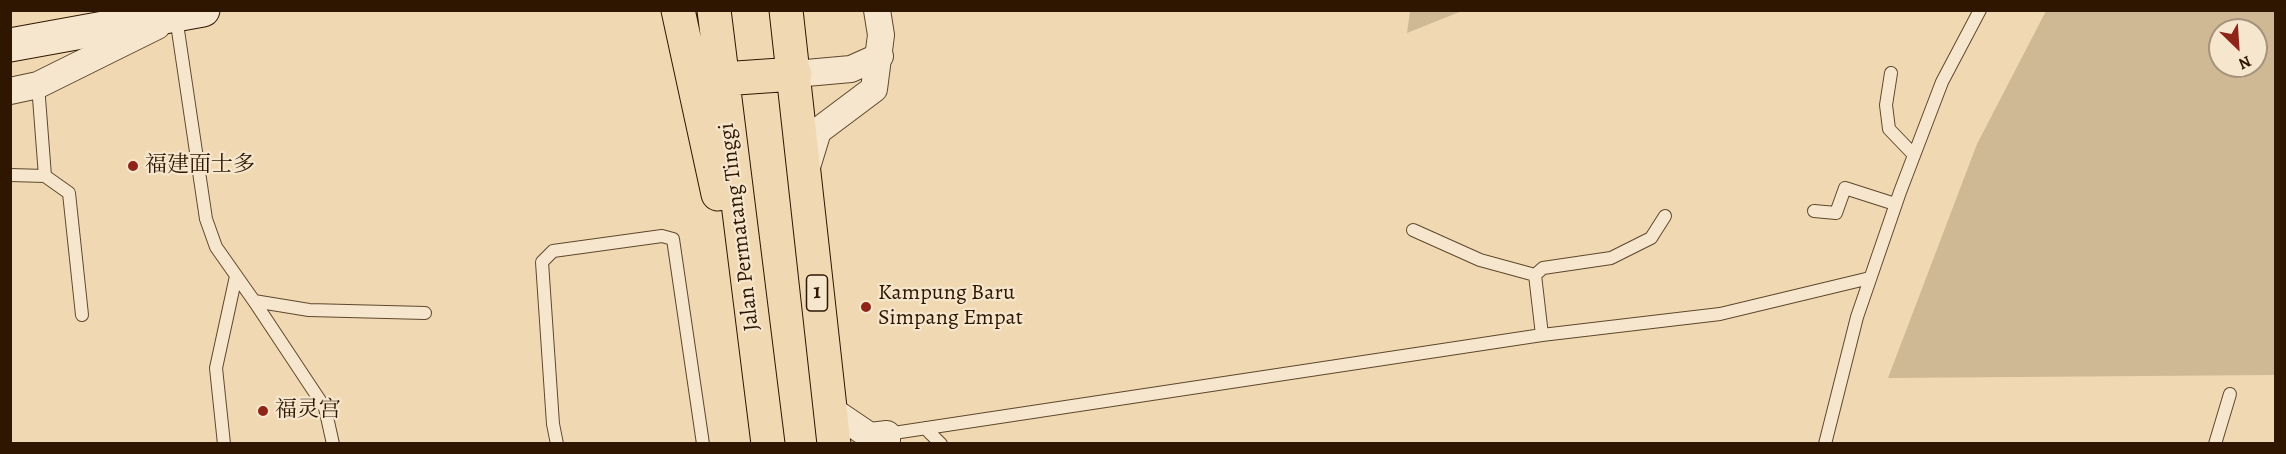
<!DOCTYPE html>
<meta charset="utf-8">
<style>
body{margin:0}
#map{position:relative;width:2286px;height:454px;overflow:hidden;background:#f0d9b2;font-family:Alegreya,serif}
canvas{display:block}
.frame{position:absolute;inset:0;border:12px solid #2f1600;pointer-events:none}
.north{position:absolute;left:2208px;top:18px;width:60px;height:60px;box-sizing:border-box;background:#f5e6cd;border:2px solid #a6937b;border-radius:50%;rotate:155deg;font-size:16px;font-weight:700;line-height:24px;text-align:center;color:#2f1600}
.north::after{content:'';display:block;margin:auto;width:21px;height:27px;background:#8f2418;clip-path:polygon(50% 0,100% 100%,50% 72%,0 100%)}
</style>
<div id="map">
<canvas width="2286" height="454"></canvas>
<div class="frame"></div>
<div class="north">N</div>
</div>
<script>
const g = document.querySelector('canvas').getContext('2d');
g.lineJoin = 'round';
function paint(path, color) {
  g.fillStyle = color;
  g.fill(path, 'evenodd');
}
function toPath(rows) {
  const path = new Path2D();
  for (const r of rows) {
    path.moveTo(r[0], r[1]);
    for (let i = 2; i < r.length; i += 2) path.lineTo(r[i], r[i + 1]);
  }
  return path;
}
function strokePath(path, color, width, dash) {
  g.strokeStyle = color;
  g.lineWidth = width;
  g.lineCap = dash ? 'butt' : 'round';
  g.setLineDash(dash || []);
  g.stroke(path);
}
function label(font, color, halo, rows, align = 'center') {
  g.font = font + ' Alegreya,"Noto Serif SC",serif';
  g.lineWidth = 4.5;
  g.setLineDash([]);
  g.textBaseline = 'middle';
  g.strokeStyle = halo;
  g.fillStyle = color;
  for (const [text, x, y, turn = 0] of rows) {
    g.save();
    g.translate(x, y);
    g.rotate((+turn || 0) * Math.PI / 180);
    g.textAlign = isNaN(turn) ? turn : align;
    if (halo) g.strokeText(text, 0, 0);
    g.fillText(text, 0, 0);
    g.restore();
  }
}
paint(toPath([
 [1410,11,1410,10,1462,11,1407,33],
 [2046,11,2275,11,2275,375,1888,378,1977,144],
 [2220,30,2256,30,2256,66,2220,66]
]), '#cfb894');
const lane = toPath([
 [176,17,206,219,216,247,254,301,309,310,425,313],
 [1891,73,1886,105,1889,129,1914,155],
 [38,85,45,176],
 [10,175,45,176,69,193,82,315],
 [1814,211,1836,213,1845,188,1895,204],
 [1413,230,1480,260,1535,275],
 [254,301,325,408,333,444],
 [1542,335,1535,275,1543,268,1611,258,1651,238,1665,216],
 [925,428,941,444],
 [887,434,1542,335,1720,314,1870,278],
 [224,444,216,368,236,276],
 [557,444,553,424,542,262,553,251,662,236,673,239,703,444],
 [1825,444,1857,317,1900,192,1942,82,1980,10],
 [2215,444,2230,394]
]);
const street = toPath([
 [795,74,851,69,880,56],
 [10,91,38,85,157,26],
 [807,167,818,131,874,89,881,35,877,10],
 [830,409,870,436,887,434,887,444]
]);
const secondary = toPath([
 [10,45,203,10]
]);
const highway = toPath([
 [678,10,718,194],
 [714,10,768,444],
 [786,10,834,444],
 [722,79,795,74]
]);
strokePath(lane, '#5f472c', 14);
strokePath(street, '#5f472c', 28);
strokePath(secondary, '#2f1600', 35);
strokePath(highway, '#2f1600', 35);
strokePath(lane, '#f5e6cd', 12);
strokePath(street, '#f5e6cd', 26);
strokePath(secondary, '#f5e6cd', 33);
strokePath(highway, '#f0d9b2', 33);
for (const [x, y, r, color] of [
 [133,166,6,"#8f2418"],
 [866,307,6,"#8f2418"],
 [263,411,6,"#8f2418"]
]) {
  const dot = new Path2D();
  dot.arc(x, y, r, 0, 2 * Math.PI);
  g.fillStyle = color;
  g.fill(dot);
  strokePath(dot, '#f5e6cd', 2);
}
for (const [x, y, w] of [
 [817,293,21]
]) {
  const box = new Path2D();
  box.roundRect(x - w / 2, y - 18, w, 36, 4.5);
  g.fillStyle = '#f5e6cd';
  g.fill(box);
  strokePath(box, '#2f1600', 1.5);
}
label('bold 21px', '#2f1600', null, [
 ["1",817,293]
]);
label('22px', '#2f1600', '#f5e6cd', [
 ["福建面士多",145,166],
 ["Kampung Baru",878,294],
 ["Simpang Empat",878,319],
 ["福灵宫",275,411]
], 'left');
label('22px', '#2f1600', '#f5e6cd', [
 ["Jalan Permatang Tinggi",740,227,-97]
]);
</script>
